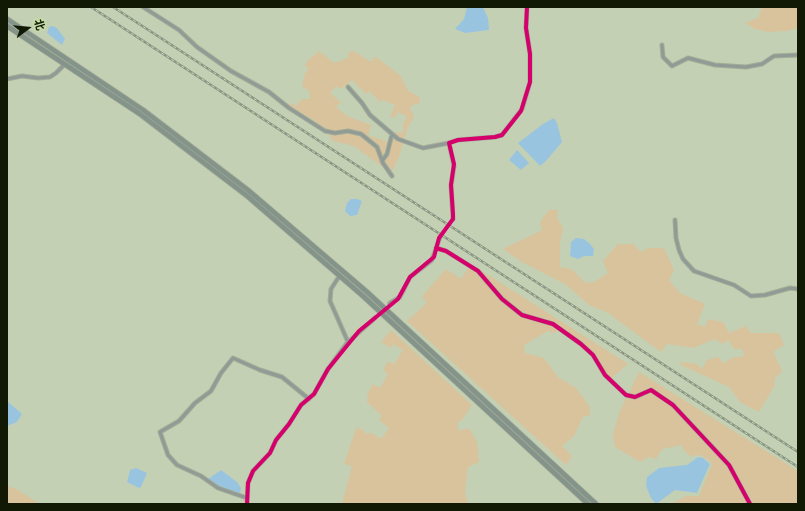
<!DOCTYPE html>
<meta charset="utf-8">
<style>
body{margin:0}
#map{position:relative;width:805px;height:511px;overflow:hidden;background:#c4d0b4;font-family:Ubuntu,"Noto Sans SC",sans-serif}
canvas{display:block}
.frame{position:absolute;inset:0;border:8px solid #111905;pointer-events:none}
.north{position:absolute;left:8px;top:8px;width:40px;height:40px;-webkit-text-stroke:3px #c5dda7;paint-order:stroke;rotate:74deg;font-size:11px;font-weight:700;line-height:16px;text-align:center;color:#111905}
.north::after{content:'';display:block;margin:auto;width:14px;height:18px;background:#111905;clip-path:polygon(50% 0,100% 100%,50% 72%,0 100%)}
</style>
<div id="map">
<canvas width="805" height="511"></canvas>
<div class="frame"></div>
<div class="north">北</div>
</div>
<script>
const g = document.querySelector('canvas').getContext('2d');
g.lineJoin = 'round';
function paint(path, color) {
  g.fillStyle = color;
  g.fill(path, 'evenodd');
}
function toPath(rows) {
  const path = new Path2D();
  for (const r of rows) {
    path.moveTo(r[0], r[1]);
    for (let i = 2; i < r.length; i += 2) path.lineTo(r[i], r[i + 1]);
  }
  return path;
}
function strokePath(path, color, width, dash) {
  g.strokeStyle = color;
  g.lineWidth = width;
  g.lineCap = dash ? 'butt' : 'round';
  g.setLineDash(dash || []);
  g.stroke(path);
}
paint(toPath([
 [762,7,798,7,798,28,787,31,769,32,755,29,745,23,758,18],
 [319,51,334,63,348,58,349,51,356,52,369,61,373,61,374,57,376,57,401,76,408,91,420,97,420,101,418,104,414,104,410,108,414,117,408,127,398,159,391,173,354,146,333,141,327,131,312,119,295,110,289,105,290,103,296,106,302,99,310,99,309,91,302,86,305,73,309,69,305,66,307,61],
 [352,80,366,94,369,91,380,102,382,100,395,105,390,116,394,118,398,112,407,117,403,123,403,133,395,132,391,143,368,135,371,125,347,116,336,107,341,102,330,93,336,86,341,89],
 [549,210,558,210,557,218,563,228,560,243,560,267,571,269,586,283,594,282,608,273,603,261,618,244,633,244,641,252,648,248,664,248,674,270,669,280,680,293,705,304,697,324,705,327,708,319,723,322,729,333,746,326,751,333,779,333,784,345,773,352,782,371,775,378,774,387,759,412,740,402,729,387,679,364,684,362,697,364,702,369,707,360,718,357,724,363,732,358,744,356,742,348,735,350,728,340,722,344,715,339,693,348,667,344,661,352,608,313,589,305,565,284,520,261,503,249,542,230,540,222],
 [471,264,628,364,609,380,589,352,558,330,555,333,548,331,524,345,525,353,544,358,558,377,576,388,590,407,590,415,583,417,574,436,562,446,572,456,566,465,407,321,427,303,422,296,446,269,461,279],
 [391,330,472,405,462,420,457,423,459,431,469,428,477,442,479,462,468,467,465,491,468,504,342,504,352,466,344,464,356,428,362,429,366,434,372,433,381,439,389,428,379,420,382,416,367,402,368,393,373,384,380,388,388,374,383,370,388,361,394,364,403,350,393,344,391,348,381,342],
 [639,372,798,471,798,504,671,504,686,496,699,496,712,464,710,461,704,457,699,455,690,456,683,449,682,445,662,449,656,459,649,457,640,462,615,447,613,435,619,413],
 [7,486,16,489,40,504,7,504]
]), '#d8c39c');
paint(toPath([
 [467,7,481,7,484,9,488,18,489,30,465,33,455,29,464,19],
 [52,26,57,28,65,39,62,45,47,33,49,27],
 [554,118,557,123,562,142,545,162,540,166,518,143,543,124],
 [517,150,529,163,521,170,509,160],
 [357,199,362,201,357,215,350,216,345,211,347,203,351,199],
 [576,238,584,239,589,243,594,249,593,256,584,256,578,259,570,256,571,242],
 [7,401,22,414,17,422,7,426],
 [698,457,703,458,710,464,697,493,675,490,656,504,651,498,646,486,647,477,659,468,687,465],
 [136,468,147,473,141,487,139,488,127,482,130,470],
 [221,470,237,482,241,488,240,493,222,489,208,479]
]), '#99c4e0');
strokePath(toPath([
 [440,237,453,219],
 [375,318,390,303]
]), '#a0ab91', 3, [3, 1.5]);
const street = toPath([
 [143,7,179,30,197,47,231,71,269,92,289,108,325,131,335,133,348,131,361,134,377,147,383,163,392,176],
 [662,45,663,57,672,66,688,58,715,65,746,67,762,64,774,56,798,55],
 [7,79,22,76,38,78,50,77,56,73,65,64],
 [348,87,362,103,370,115,398,139,423,148,449,143],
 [382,161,387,154,392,134],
 [453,219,451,185,454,166,449,143,458,140,495,137,502,135,522,109,530,82,530,54,526,28,527,7],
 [675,220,676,238,679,250,683,259,694,271,734,285,751,296,765,295,790,288,798,289],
 [436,248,446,251,478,271,502,299,522,315,553,324,581,344,593,355,605,375,626,395,635,397,651,390,673,405,729,465,750,504],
 [340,275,331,289,330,301,348,342],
 [390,303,400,297,410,277,432,260,440,237],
 [247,498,218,488,201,476,177,465,168,455,160,432,179,421,195,403,211,391,221,373,233,358,260,370,282,377,309,399],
 [247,504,248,483,253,471,270,453,276,440,289,424,301,405,314,394,328,369,347,343,375,318]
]);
const primary = toPath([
 [7,19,143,110,249,191,367,292,596,504],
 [7,26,140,114,246,195,363,296,588,504]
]);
strokePath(street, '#a3ad97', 5);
strokePath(primary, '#a3ad97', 6);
strokePath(street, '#919b96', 3);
strokePath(primary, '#84948a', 4.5);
const rail = toPath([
 [91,7,798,467],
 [113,7,798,452]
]);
strokePath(rail, '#8a9486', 2.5);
strokePath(rail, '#c5dda7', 1, [3]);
strokePath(toPath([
 [436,248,446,251,478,271,502,299,522,315,553,324,581,344,593,355,605,375,626,395,635,397,651,390,673,405,729,465,750,504],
 [247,504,248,483,253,471,270,453,276,440,289,424,301,405,314,394,328,369,359,331,398,299,410,277,434,257,439,238,453,219,453,214,451,185,454,164,449,143,458,140,495,137,502,135,521,111,530,82,530,54,526,28,527,7]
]), '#d6006c', 4);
</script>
